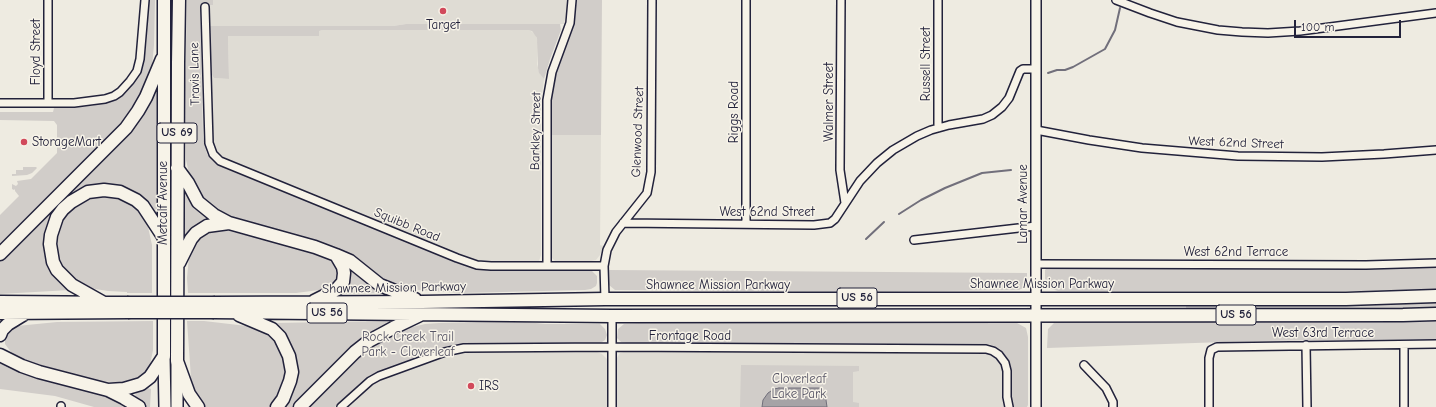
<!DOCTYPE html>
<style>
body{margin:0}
#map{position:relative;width:1436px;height:407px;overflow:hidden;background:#eeebe1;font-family:"Comic Neue",sans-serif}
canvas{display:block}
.scale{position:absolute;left:1294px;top:20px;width:107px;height:18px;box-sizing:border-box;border:2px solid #22223b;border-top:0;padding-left:5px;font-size:12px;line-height:14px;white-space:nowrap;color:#22223b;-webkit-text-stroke:3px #f7f3e8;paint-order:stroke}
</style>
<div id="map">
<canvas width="1436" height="407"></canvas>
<div class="scale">100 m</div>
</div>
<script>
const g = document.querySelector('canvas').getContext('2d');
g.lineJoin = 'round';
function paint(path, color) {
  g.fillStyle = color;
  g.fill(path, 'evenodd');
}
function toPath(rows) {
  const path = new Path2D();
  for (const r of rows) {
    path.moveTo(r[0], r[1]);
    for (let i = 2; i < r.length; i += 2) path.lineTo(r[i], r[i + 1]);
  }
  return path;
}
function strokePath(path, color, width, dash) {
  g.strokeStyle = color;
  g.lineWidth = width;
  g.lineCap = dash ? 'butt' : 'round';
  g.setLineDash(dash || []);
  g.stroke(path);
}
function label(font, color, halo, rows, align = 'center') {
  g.font = font + ' "Comic Neue",sans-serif';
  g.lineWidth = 3;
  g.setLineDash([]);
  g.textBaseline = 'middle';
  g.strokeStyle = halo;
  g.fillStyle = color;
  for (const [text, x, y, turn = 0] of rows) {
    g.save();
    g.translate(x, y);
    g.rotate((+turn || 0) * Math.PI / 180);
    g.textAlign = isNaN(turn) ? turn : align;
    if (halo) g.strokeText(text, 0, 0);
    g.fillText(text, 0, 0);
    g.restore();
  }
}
paint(toPath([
 [213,0,567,0,567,9,564,24,406,24,393,26,210,26,209,5,213,5],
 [398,29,527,30,531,31,536,35,538,42,537,64,540,74,544,79,541,102,541,255,539,261,536,262,481,261,465,257,226,159,216,152,214,148,212,137,211,74,214,78,229,79,228,36,319,36,319,31,323,30],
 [550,135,601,135,600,245,603,246,600,255,596,260,591,261,555,261,551,257],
 [627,351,981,352,991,354,996,357,1002,366,1004,407,616,407,617,358,620,353],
 [475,352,597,352,602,354,607,359,608,363,607,407,347,407,364,390,374,383,383,378,414,366,452,355]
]), '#dfdcd4');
paint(toPath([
 [149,0,155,0,154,45,152,66,140,98,122,124,0,245,0,215,19,196,15,191,15,189,14,190,12,189,12,184,16,186,18,184,17,181,31,179,57,153,57,125,54,121,0,120,0,112,53,112,54,108,91,106,108,102,116,98,139,72,143,62,146,47],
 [168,0,174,0,172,275,168,275],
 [187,0,213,0,213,5,200,5,203,137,207,154,214,162,227,169,469,266,494,270,588,270,592,271,597,276,597,283,596,286,591,289,585,290,461,293,406,289,390,285,346,253,336,248,314,240,227,215,219,212,202,201,190,178,186,160,185,86],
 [575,0,602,0,601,135,550,135,550,107,553,81],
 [406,24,560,24,561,30,550,59,544,79,539,73,538,68,537,38,532,31,527,30,323,30,319,31,319,36,228,36,229,79,214,78,211,74,210,26,393,26],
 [157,82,156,216,110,185,52,217,49,222,46,236,70,290,0,294,0,259,124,136],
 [23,167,36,167,37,168,32,173,27,175,12,176,12,174,16,174,16,170,23,170],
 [184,189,190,198,213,219,191,230,184,238],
 [101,195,120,197,128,201,141,212,145,218,148,227,152,245,152,293,127,293,127,292,108,291,89,288,75,282,61,267,55,253,56,233,63,218,74,206,90,197],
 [221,229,275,242,316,253,328,258,337,265,339,274,335,285,327,289,296,293,188,293,187,278,189,256,198,239,209,231],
 [347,266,380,290,385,293,340,294],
 [1436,266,1436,289,1388,291,1058,291,1049,288,1045,280,1045,270,1047,267],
 [609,270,1027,273,1027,281,1023,288,1019,290,858,292,620,290,615,290,609,285],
 [1436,302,1436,308,1412,309,1186,309,1186,306,1389,304],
 [1436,320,1436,339,1254,341,1047,348,1048,329,1054,323,1060,322,1364,322],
 [153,321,153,350,150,365,147,372,139,379,124,383,99,381,30,362,18,357,11,352,5,344,5,338,6,334,12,328,17,326,57,322],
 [187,321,204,321,247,326,260,330,273,339,282,353,286,367,283,385,275,401,269,407,205,407,195,394,191,378],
 [389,321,392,321,393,323,340,359,293,407,283,407,294,386,273,323],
 [517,321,545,324,600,324,605,329,607,335,605,340,599,344,471,343,452,346,370,375,358,385,335,407,307,407,357,357,380,340,404,329,425,324,439,323],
 [653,322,917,322,1017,323,1026,328,1028,337,1028,405,1027,407,1014,407,1011,401,1011,374,1009,360,1000,349,989,344,626,343,621,342,617,338,618,329,624,324],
 [0,362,21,373,113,397,133,407,94,407,55,396,0,389],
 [741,365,859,366,859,371,853,372,853,402,859,403,859,407,740,407],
 [148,388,151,389,150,407,147,407,135,396,136,393]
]), '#d1cdc9');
const water = toPath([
 [779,388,821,388,825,393,827,407,762,407,763,400,768,393,774,389,779,388]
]);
paint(water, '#a6a3a6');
strokePath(water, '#716f7b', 1);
strokePath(toPath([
 [1048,73,1057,70,1065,70,1073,67,1105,49,1115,30,1120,8],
 [899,214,921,200,945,188,982,173,1011,170],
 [866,239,884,222]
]), '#716f7b', 2);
const minor = toPath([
 [841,0,840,170,845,203],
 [938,0,938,128],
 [1116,0,1150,13,1177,22,1218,30,1242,32,1268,33,1300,31,1436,13],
 [205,7,209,143,213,154,220,161,457,258,477,265,491,266,604,266],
 [0,103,74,103,105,99,114,96,120,92,130,81,137,71,140,59,145,0],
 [48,103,48,0],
 [1036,130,1089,140,1142,148,1238,156,1322,157,1384,154,1436,150],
 [623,223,814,225,830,223,835,219,860,181,877,163,893,150,917,136,931,130,949,125,983,119,992,115,1002,107,1009,98,1020,71,1023,69,1036,69],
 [746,224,746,0],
 [914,240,1036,226],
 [1037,264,1366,265,1436,263],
 [547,266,547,100,552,72,570,23,572,0],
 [605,299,604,266,607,250,616,232,647,193,651,172,652,0],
 [1306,345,1307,407],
 [1084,365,1106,388,1113,402,1113,407],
 [61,406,61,407],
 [341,407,370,381,379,376,445,352,464,348,612,347,986,349,993,351,999,355,1005,363,1007,371,1007,397,1009,407],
 [612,407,612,316],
 [1209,407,1209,358,1211,350,1217,347,1436,344],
 [1404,407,1404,345]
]);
const tertiary = toPath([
 [1036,407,1036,0]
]);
const primary = toPath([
 [164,356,165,407],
 [177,407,177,364]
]);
const trunk = toPath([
 [179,0,178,63,177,361,189,394,198,407],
 [177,168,188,183,198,202,214,215,229,223,315,247,336,255,350,261,380,285,415,299],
 [0,254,126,128,138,111,146,97,162,59],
 [179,263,191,239,196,233,207,226,229,223],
 [314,301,336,290,343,282,344,273,343,267,336,255],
 [0,302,127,303],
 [104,303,72,285,57,270,53,262,50,244,51,235,57,217,63,209,71,202,88,192,104,190,120,192,136,200,143,206,164,238],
 [215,303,422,302,605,299,1346,299,1436,296],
 [214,312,612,316,1403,315,1436,314],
 [0,313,128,312],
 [239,315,272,329,280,337,289,356,292,372,290,381,283,399,277,407],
 [0,335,2,330,8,324,26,313],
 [0,355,22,366,39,372,108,390,124,398,139,407],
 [108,390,124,389,141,384,150,377,164,356,164,0],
 [300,407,355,352,369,341,393,328,420,315]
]);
strokePath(minor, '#22223b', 10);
strokePath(tertiary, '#22223b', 12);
strokePath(primary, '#22223b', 14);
strokePath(trunk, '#22223b', 15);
strokePath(minor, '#f7f3e8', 7);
strokePath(tertiary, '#f7f3e8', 9);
strokePath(primary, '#f7f3e8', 11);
strokePath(trunk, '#f7f3e8', 12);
const trunkBridge = toPath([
 [127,303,215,303],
 [128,312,214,312]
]);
strokePath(trunkBridge, '#22223b', 15, []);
strokePath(trunkBridge, '#f7f3e8', 12);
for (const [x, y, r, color] of [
 [443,11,4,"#d1495b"],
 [24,142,4,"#d1495b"],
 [471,386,4,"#d1495b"]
]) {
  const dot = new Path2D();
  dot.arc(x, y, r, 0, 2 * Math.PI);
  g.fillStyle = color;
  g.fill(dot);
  strokePath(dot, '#f7f3e8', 1.5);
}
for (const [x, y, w] of [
 [177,133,40],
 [857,298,40],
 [327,313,40],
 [1236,315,40]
]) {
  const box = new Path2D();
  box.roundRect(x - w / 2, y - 10, w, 20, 3);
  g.fillStyle = '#f7f3e8';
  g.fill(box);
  strokePath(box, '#22223b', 1);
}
label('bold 12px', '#22223b', null, [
 ["US 69",177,133],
 ["US 56",857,298],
 ["US 56",327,313],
 ["US 56",1236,315]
]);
label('13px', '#22223b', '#f7f3e8', [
 ["Target",443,25,"center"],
 ["StorageMart",32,142],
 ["IRS",479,386]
], 'left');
label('13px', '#22223b', '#f7f3e8', [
 ["Floyd Street",36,52,-90],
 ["Russell Street",926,64,-90],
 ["Travis Lane",195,74,-91],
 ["Walmer Street",829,102,-90],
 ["Riggs Road",734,112,-90],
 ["Barkley Street",536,131,-89],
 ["Glenwood Street",638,132,-88],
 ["West 62nd Street",1236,143,2],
 ["Metcalf Avenue",163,203,-90],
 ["Lamar Avenue",1023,204,-90],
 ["West 62nd Street",767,212],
 ["Squibb Road",407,225,22],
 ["West 62nd Terrace",1236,252],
 ["Shawnee Mission Parkway",1042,284],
 ["Shawnee Mission Parkway",718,285],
 ["Shawnee Mission Parkway",394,288,-1],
 ["West 63rd Terrace",1323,333],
 ["Frontage Road",690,336]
]);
label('13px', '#575566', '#f7f3e8', [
 ["Rock Creek Trail",408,337],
 ["Park - Cloverleaf",408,352],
 ["Cloverleaf",799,379],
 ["Lake Park",799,394]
]);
</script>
